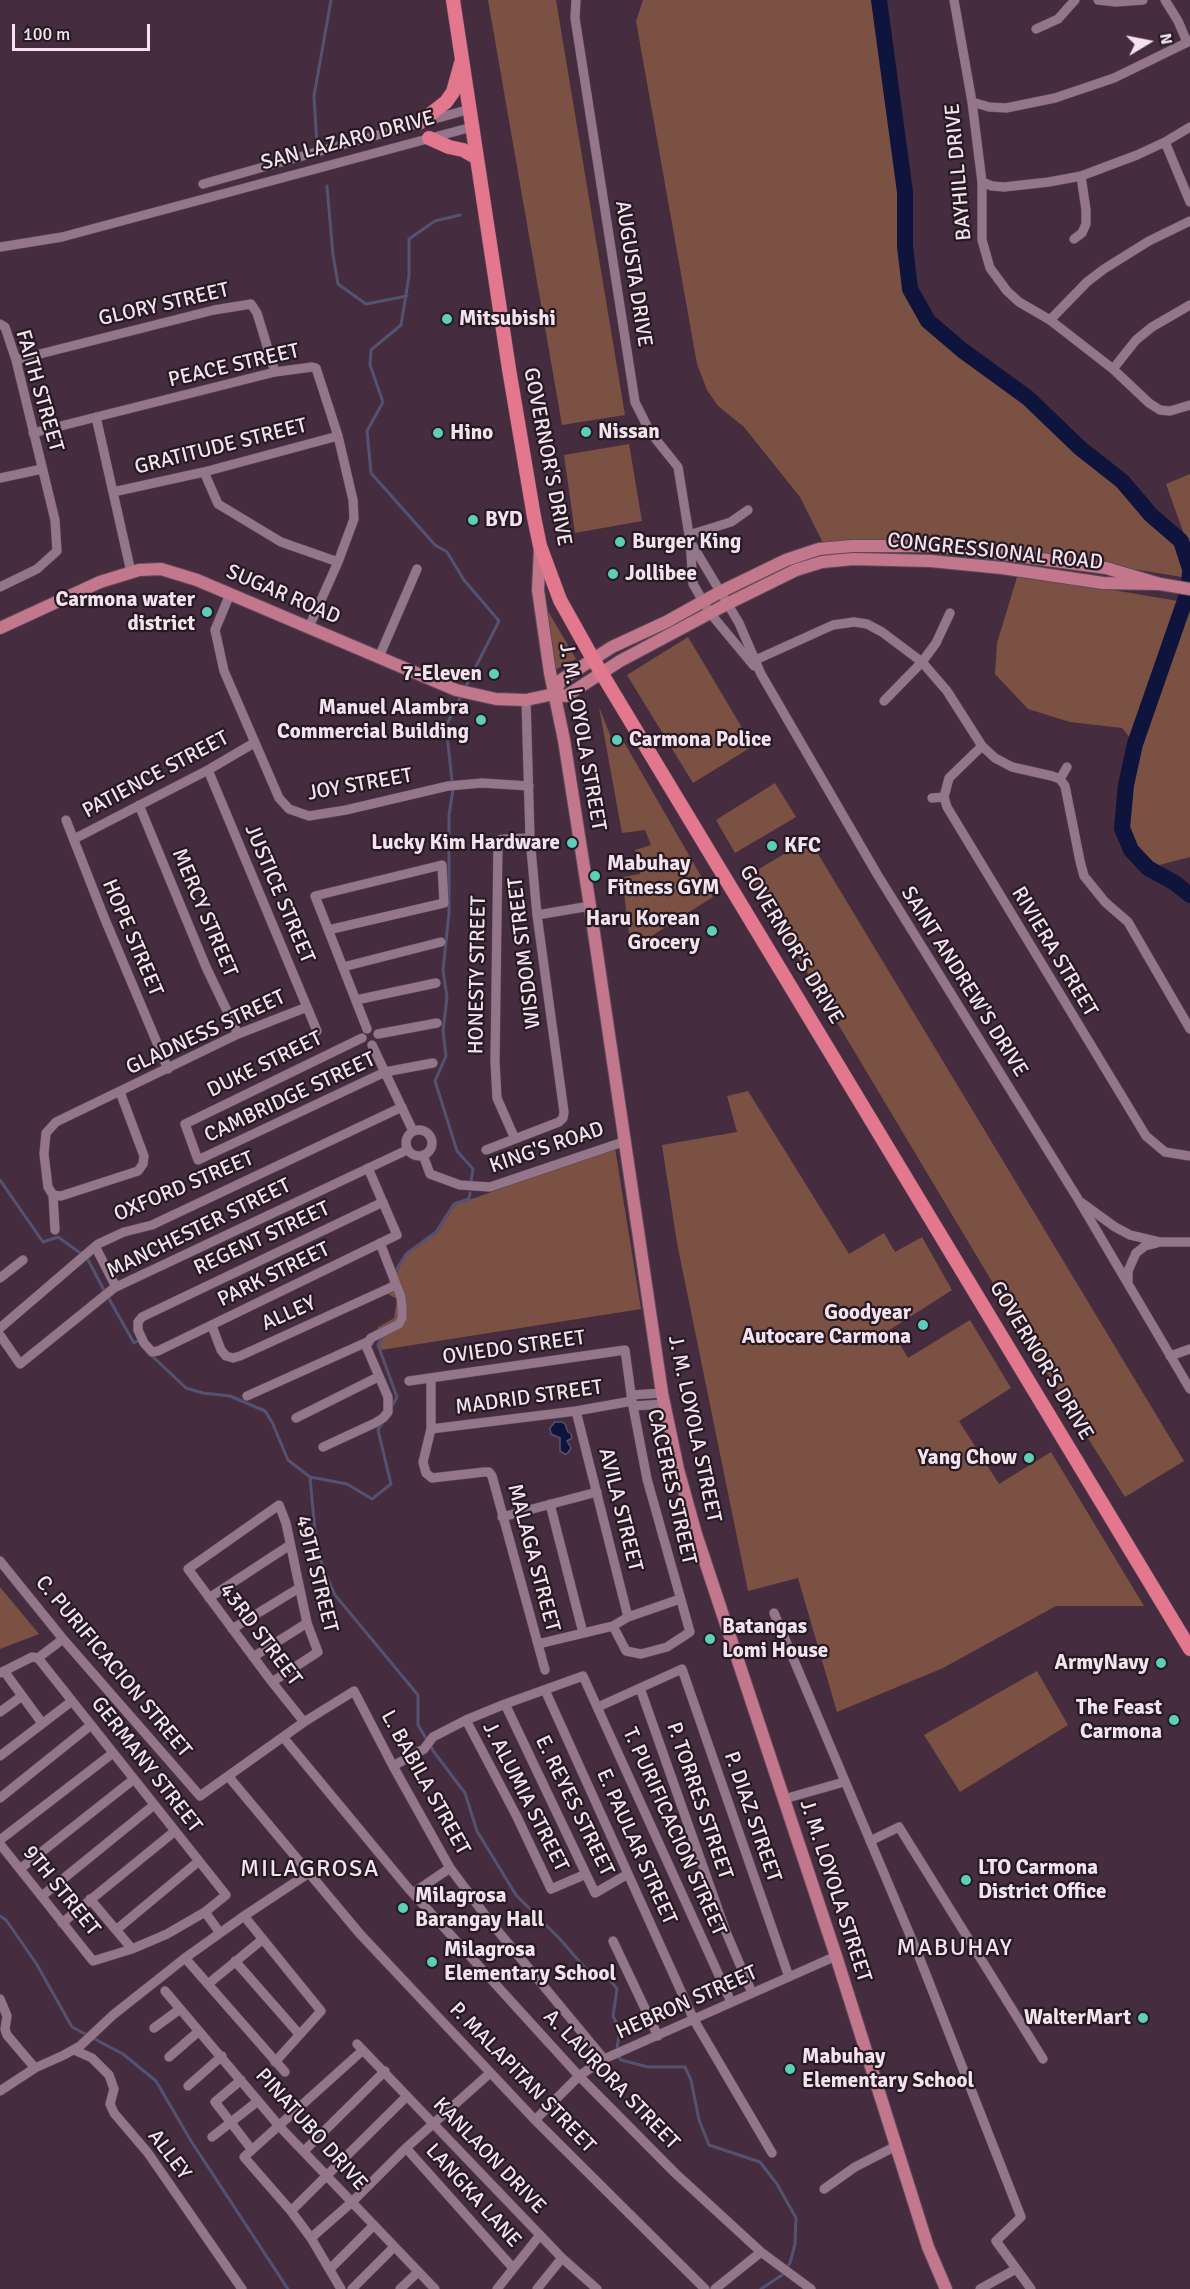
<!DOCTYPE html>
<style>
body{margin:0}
#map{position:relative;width:1190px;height:2289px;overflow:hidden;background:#462c3f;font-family:Signika,sans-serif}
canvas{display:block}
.north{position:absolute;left:1118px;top:12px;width:60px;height:60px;-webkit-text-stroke:4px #251922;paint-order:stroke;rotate:80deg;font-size:16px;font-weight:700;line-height:24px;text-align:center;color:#f4e3ef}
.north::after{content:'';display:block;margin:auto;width:21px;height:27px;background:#f4e3ef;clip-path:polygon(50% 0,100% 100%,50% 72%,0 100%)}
.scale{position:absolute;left:12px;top:24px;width:138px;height:27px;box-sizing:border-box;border:3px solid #f4e3ef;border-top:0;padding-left:8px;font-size:18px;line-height:21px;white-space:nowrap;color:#f4e3ef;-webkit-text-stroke:4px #251922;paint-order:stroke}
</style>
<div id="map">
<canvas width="1190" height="2289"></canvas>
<div class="north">N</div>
<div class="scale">100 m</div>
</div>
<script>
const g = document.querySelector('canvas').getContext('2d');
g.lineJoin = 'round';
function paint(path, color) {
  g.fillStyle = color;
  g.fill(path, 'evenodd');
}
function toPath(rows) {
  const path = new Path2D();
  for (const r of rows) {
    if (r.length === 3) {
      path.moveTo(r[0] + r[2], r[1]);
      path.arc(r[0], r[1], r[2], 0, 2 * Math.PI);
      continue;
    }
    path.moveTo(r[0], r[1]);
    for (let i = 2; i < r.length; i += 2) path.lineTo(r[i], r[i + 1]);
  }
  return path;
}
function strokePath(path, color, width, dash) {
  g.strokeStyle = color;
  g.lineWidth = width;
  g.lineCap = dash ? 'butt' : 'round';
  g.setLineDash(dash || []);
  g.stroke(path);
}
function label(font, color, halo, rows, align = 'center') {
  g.font = font + ' Signika,sans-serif';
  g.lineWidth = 4.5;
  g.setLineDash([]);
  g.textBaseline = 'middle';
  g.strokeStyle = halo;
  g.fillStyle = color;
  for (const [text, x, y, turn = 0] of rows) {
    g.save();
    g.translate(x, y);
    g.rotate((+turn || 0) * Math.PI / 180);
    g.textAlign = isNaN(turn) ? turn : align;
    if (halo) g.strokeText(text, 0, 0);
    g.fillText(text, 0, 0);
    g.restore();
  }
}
paint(toPath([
 [488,0,556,0,625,415,562,425],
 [643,0,879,0,905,192,905,245,910,289,928,321,962,350,1028,398,1080,448,1122,481,1151,515,1181,541,1190,561,1188,578,1010,549,958,544,823,543,800,497,744,427,718,406,707,390,697,364,636,21],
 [629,444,642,521,575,533,564,455],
 [1190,474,1190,551,1166,484],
 [1018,574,1190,603,1190,857,1148,868,1131,850,1122,828,1126,785,1135,744,1122,728,1070,722,1028,709,995,674,997,643],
 [545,606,576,659,555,670],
 [688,637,753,746,693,783,627,675],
 [599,707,615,747,624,742,713,897,631,949,622,877,640,874,635,850,651,845,645,830,622,833],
 [775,783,796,817,735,853,716,820],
 [809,839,1184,1461,1125,1497,1040,1362,749,875],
 [748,1091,849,1254,884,1233,895,1252,922,1237,952,1290,891,1329,908,1358,970,1320,1011,1388,959,1421,999,1484,1051,1452,1144,1606,1056,1606,943,1668,837,1712,798,1578,748,1591,677,1243,662,1145,737,1132,727,1096],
 [615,1148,641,1309,381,1350,379,1345,384,1335,377,1328,394,1318,397,1299,381,1290,396,1275,406,1254,437,1233,455,1205],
 [0,1587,39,1634,0,1649],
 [1037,1671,1068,1725,960,1792,924,1735]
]), '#7b5143');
const water = toPath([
 [555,1422,562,1422,565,1424,568,1432,571,1434,572,1438,567,1441,571,1448,568,1453,565,1454,560,1451,560,1438,551,1434,550,1428,555,1422]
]);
paint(water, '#0f143c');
strokePath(water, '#545272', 1.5);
strokePath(toPath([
 [317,146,314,96,331,0],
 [327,186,333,255,338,284,366,304,407,296],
 [460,215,435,221,409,239,409,276,401,325,371,350,370,365,383,402,367,431,371,473,435,545,447,552,464,580,499,621,465,688],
 [462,694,446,726,453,790,449,815,449,913,443,970,447,997,443,1031,446,1056,435,1081,457,1151,473,1169,471,1182],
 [0,1180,43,1242,58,1237,83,1255],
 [87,1258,105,1292],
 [394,1274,406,1254,436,1232,454,1204,469,1199,470,1193],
 [108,1297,134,1343,139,1340],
 [383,1335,378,1345,397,1397,392,1406],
 [151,1355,186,1388,203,1393,230,1396,265,1411,272,1422,288,1460,310,1477,347,1484,372,1499,391,1484,378,1430,383,1422],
 [310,1477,316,1543,323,1568,335,1595,418,1695,418,1725,434,1752,465,1793,477,1831,516,1895,559,1938,586,1969,607,1976,617,1989,613,2016,620,2030,616,2054,621,2060,648,2067,685,2067,691,2080,699,2120,709,2145,760,2162,777,2184,796,2218,795,2244,790,2263,782,2275,761,2289],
 [0,1916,6,1920,36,1963,72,2027,123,2054,156,2081,191,2141,288,2289]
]), '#545272', 3);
strokePath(toPath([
 [879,0,905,192,905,246,910,289,928,321,962,350,1028,398,1080,448,1122,481,1151,515,1181,541,1190,569],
 [1190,573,1188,592,1135,744,1126,785,1122,828,1131,850,1148,868,1175,883,1190,895]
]), '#0f143c', 16);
const minor = toPath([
 [576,0,575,18,635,402,650,432,678,467,690,541,693,584,710,613,754,666],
 [954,0,972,102,982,182,982,240,990,268,1007,291,1019,302,1050,320,1113,369,1149,403,1160,410,1170,411,1190,405],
 [1098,0,1116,2,1143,0],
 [1165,0,1178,21,1187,42],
 [1036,29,1058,19,1075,0],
 [972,102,989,107,1006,108,1055,98,1114,78,1190,41],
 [1165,142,1190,202],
 [982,182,992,186,1004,187,1049,182,1081,176,1137,155,1165,142,1190,127],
 [203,184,470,109],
 [1074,239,1082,233,1086,224,1086,210,1081,176],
 [0,247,62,237,472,127],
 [1050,320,1087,282,1104,269,1149,241,1190,221],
 [0,324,5,327,16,360,55,520,57,551,37,569,0,587],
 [16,360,214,310,251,304,257,313,275,372],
 [1113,369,1136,340,1152,327,1190,305],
 [96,417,131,572],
 [33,433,275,372,312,367,316,368,338,436,353,500,354,519,338,562,309,627],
 [204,472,218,504,281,542,338,562],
 [0,478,42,469],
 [113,492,204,472,338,436],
 [689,535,731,522,748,510],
 [690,541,739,623,761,674,877,874,1078,1199,1190,1389],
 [230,594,215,630,224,671,279,798,289,809,309,816,346,810,448,786,482,783,529,786],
 [379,657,417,569],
 [751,662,833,625,854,622,867,624,882,632,922,662,947,691,982,746,995,758,1012,767,1052,776,1060,779,1065,786,1080,861,1084,876,1105,902,1128,922,1190,1029],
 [884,701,922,662,936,643,950,613],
 [982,746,949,778,944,797,947,807,1146,1136,1165,1152,1190,1156],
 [208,770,317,1031],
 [1060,779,1067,767],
 [932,798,944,797],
 [139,805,206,967,238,1034],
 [66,820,104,917,168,1069],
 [74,839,208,770,254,743],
 [537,915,590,906],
 [328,930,444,903,442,865,315,896,367,1029],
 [343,967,441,942],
 [356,1000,436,983],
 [378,1034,437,1023],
 [362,1038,185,1124,198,1160,385,1072,433,1063],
 [372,1045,413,1131],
 [419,1143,13],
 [515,1139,497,1098,495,1062,498,844,499,840,504,839,530,838],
 [486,1150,559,1122,563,1118,564,1112,537,915,530,838,526,700],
 [423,1155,430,1174,460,1185,490,1187,626,1141],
 [368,1168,397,1235,158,1351,152,1352,144,1343,138,1330,138,1322,142,1317,383,1202],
 [53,1195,61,1196,138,1171,143,1164,144,1156,120,1092],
 [1082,1203,1115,1227,1130,1235,1160,1242,1190,1242],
 [55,1230,53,1195,48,1187,44,1154,46,1133,56,1122,238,1034,307,1007],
 [96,1248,116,1287],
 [0,1278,23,1260],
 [1128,1282,1128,1271,1136,1253,1145,1246,1157,1243],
 [212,1326,221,1350,226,1356,233,1358,240,1356,396,1285],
 [0,1328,98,1244,124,1232,152,1225,402,1107],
 [0,1335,20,1364,114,1288,407,1150],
 [1170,1356,1190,1349],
 [431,1378,431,1429,423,1462,426,1473,432,1478,484,1472,489,1472,492,1476,545,1670],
 [409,1381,625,1350,632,1401,647,1479,690,1632,667,1647,641,1654,626,1651,613,1626],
 [631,1395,662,1393],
 [247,1396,367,1342],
 [633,1406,664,1404],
 [576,1411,628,1617],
 [296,1418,378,1377],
 [431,1429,576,1411,632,1401],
 [323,1447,375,1423,383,1418,388,1412,388,1397,366,1346,371,1338,399,1324,402,1318,402,1307,401,1297,380,1243],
 [550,1504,583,1633],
 [502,1517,597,1492],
 [0,1561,63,1639,200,1796,304,1722,354,1691,393,1766,450,1868,488,1919,604,2059],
 [209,1598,290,1545],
 [774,1613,918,1954,1021,2217,996,2241,1031,2289],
 [232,1629,299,1588],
 [538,1644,613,1626,628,1617,680,1599],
 [253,1657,307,1623],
 [4,1671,42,1723],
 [0,1673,32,1657,38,1658,63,1639],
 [272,1682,318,1652,307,1623,286,1523,279,1505,188,1569,272,1682,304,1722],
 [640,1688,726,1932,752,1993],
 [545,1690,694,2020,772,2153],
 [505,1704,595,1893,628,1874],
 [598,1707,682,1669,789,1977],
 [0,1712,22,1696],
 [466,1720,517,1817,551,1889,586,1874],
 [283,1737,408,1888,579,2076,675,2173,761,2252,811,2289],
 [0,1756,72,1701],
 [393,1766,424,1749,433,1737,466,1720,505,1704,583,1676,731,2002],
 [228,1776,360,1934,535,2120,705,2289],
 [0,1798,91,1725],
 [784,1799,844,1782],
 [0,1840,113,1753],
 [870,1841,899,1827,1043,2059],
 [0,1844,93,1961,132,1949,167,1934,205,1912,226,1895,38,1658],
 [20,1869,134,1779],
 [413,1893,450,1868],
 [42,1896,154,1805],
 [90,1899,132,1949],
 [205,1912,220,1933],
 [244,1916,321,2011,275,2062],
 [62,1923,175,1831],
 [116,1930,199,1861],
 [613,1941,658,2036],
 [185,1958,285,2072],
 [235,1961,299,2034],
 [208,1984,263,1939],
 [165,1991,280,2127,435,2289],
 [0,1999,7,2016,5,2029,7,2035,35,2068],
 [154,2028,180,2009],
 [357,2044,562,2258,597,2289],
 [74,2050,92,2058,109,2075,114,2089,110,2104,114,2113,148,2153,242,2289],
 [169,2057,199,2031],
 [241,2080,215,2102,252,2150],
 [188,2086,222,2056],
 [0,2091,35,2068,64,2055,80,2046,113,2015,185,1958,244,1916,309,1873],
 [535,2120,579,2076,604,2059,836,1956],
 [212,2137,258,2101],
 [406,2148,513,2268],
 [304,2151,385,2071],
 [824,2189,855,2167,896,2146],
 [291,2211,407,2096],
 [311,2238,352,2202,406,2148,490,2073],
 [330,2269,374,2225],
 [341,2289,311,2238,291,2211,244,2157,363,2050],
 [352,2289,394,2247],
 [400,2289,418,2272],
 [497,2289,540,2235],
 [537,2289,562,2258],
 [715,2289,761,2252],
 [980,2289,1016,2269]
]);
const major = toPath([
 [540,547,538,590,550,673,564,740,590,906,662,1393,678,1469,696,1534,836,1956,928,2247,946,2289],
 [0,628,100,582,139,570,161,569,197,580,456,690,496,699,526,700,554,694,566,696,620,661,727,604,796,570,822,562,853,559,931,561,1002,568,1103,583,1160,584],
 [554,694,561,680,612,647,666,622,720,592,786,560,819,549,852,546,931,546,1004,554,1106,568,1160,584,1190,589]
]);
const highway = toPath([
 [453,0,509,369,534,517,540,546,560,600,593,659,1190,1649],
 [419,123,446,102,453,92,461,63],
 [429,138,449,147,463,150,477,158]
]);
strokePath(minor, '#5f4a5a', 10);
strokePath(major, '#5f4a5a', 14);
strokePath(highway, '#5f4a5a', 15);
strokePath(minor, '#94768b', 9);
strokePath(major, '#c3778c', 12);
strokePath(highway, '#e3778d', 14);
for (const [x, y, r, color] of [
 [447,319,6,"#5eceb8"],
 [586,432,6,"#5eceb8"],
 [438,433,6,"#5eceb8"],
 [473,520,6,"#5eceb8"],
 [620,542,6,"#5eceb8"],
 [613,574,6,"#5eceb8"],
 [207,612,6,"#5eceb8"],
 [494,674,6,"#5eceb8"],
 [481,720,6,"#5eceb8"],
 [617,740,6,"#5eceb8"],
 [572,843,6,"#5eceb8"],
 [772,846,6,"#5eceb8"],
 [595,876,6,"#5eceb8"],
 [712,931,6,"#5eceb8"],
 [923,1325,6,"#5eceb8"],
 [1029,1458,6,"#5eceb8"],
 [710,1639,6,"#5eceb8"],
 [1161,1663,6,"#5eceb8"],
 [1174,1720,6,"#5eceb8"],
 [966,1880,6,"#5eceb8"],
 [403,1908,6,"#5eceb8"],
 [432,1962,6,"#5eceb8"],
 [1143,2018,6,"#5eceb8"],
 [790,2069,6,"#5eceb8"]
]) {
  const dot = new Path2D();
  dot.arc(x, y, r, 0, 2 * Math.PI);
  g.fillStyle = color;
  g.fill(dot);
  strokePath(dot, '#251922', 2);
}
label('21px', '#f4e3ef', '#251922', [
 ["SAN LAZARO DRIVE",348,141,-15],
 ["BAYHILL DRIVE",959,172,-95],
 ["AUGUSTA DRIVE",633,274,81],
 ["GLORY STREET",164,305,-13],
 ["PEACE STREET",234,366,-13],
 ["FAITH STREET",39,391,74],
 ["GRATITUDE STREET",221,447,-14],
 ["GOVERNOR'S DRIVE",547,457,79],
 ["CONGRESSIONAL ROAD",995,552,6],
 ["SUGAR ROAD",283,595,23],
 ["J. M. LOYOLA STREET",582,737,80],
 ["PATIENCE STREET",156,775,-28],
 ["JOY STREET",360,785,-10],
 ["JUSTICE STREET",279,894,67],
 ["MERCY STREET",204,913,67],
 ["HOPE STREET",132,938,67],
 ["GOVERNOR'S DRIVE",791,945,59],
 ["RIVIERA STREET",1054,952,59],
 ["WISDOM STREET",525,953,-97],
 ["HONESTY STREET",478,975,-89],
 ["SAINT ANDREW'S DRIVE",964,982,58],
 ["GLADNESS STREET",206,1033,-25],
 ["DUKE STREET",265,1065,-26],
 ["CAMBRIDGE STREET",290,1098,-25],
 ["KING'S ROAD",547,1148,-19],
 ["OXFORD STREET",184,1187,-23],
 ["MANCHESTER STREET",199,1229,-26],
 ["REGENT STREET",262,1239,-25],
 ["PARK STREET",274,1275,-26],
 ["ALLEY",289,1314,-24],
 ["OVIEDO STREET",514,1348,-8],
 ["GOVERNOR'S DRIVE",1041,1361,59],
 ["MADRID STREET",529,1398,-8],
 ["J. M. LOYOLA STREET",694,1429,78],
 ["CACERES STREET",671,1487,77],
 ["AVILA STREET",620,1510,76],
 ["MALAGA STREET",533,1558,75],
 ["49TH STREET",316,1574,76],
 ["43RD STREET",260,1635,53],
 ["C. PURIFICACION STREET",113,1667,50],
 ["GERMANY STREET",146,1765,52],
 ["L. BABILA STREET",425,1783,61],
 ["J. ALUMIA STREET",525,1797,63],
 ["P. TORRES STREET",699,1801,71],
 ["E. REYES STREET",574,1806,64],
 ["P. DIAZ STREET",752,1817,71],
 ["T. PURIFICACION STREET",674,1832,66],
 ["E. PAULAR STREET",636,1847,66],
 ["9TH STREET",61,1891,51],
 ["J. M. LOYOLA STREET",835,1891,72],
 ["HEBRON STREET",687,2003,-24],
 ["P. MALAPITAN STREET",522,2078,46],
 ["A. LAURORA STREET",611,2080,46],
 ["PINATUBO DRIVE",311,2130,48],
 ["ALLEY",169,2155,53],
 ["KANLAON DRIVE",489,2156,46],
 ["LANGKA LANE",473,2196,48]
]);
label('bold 21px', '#f4e3ef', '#251922', [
 ["Mitsubishi",459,319],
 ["Nissan",598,432],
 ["Hino",450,433],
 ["BYD",485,520],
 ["Burger King",632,542],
 ["Jollibee",625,574],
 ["Carmona water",195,600,"right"],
 ["district",195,624,"right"],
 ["7-Eleven",482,674,"right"],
 ["Manuel Alambra",469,708,"right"],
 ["Commercial Building",469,732,"right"],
 ["Carmona Police",629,740],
 ["Lucky Kim Hardware",560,843,"right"],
 ["KFC",784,846],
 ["Mabuhay",607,864],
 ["Fitness GYM",607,888],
 ["Haru Korean",700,919,"right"],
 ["Grocery",700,943,"right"],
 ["Goodyear",911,1313,"right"],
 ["Autocare Carmona",911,1337,"right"],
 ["Yang Chow",1017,1458,"right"],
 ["Batangas",722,1627],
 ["Lomi House",722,1651],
 ["ArmyNavy",1149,1663,"right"],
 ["The Feast",1162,1708,"right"],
 ["Carmona",1162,1732,"right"],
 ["LTO Carmona",978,1868],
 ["District Office",978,1892],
 ["Milagrosa",415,1896],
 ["Barangay Hall",415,1920],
 ["Milagrosa",444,1950],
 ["Elementary School",444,1974],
 ["WalterMart",1131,2018,"right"],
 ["Mabuhay",802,2057],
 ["Elementary School",802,2081]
], 'left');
g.letterSpacing = '1.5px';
label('24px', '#f4e3ef', '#251922', [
 ["MILAGROSA",310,1870],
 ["MABUHAY",955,1949]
]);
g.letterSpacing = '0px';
</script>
